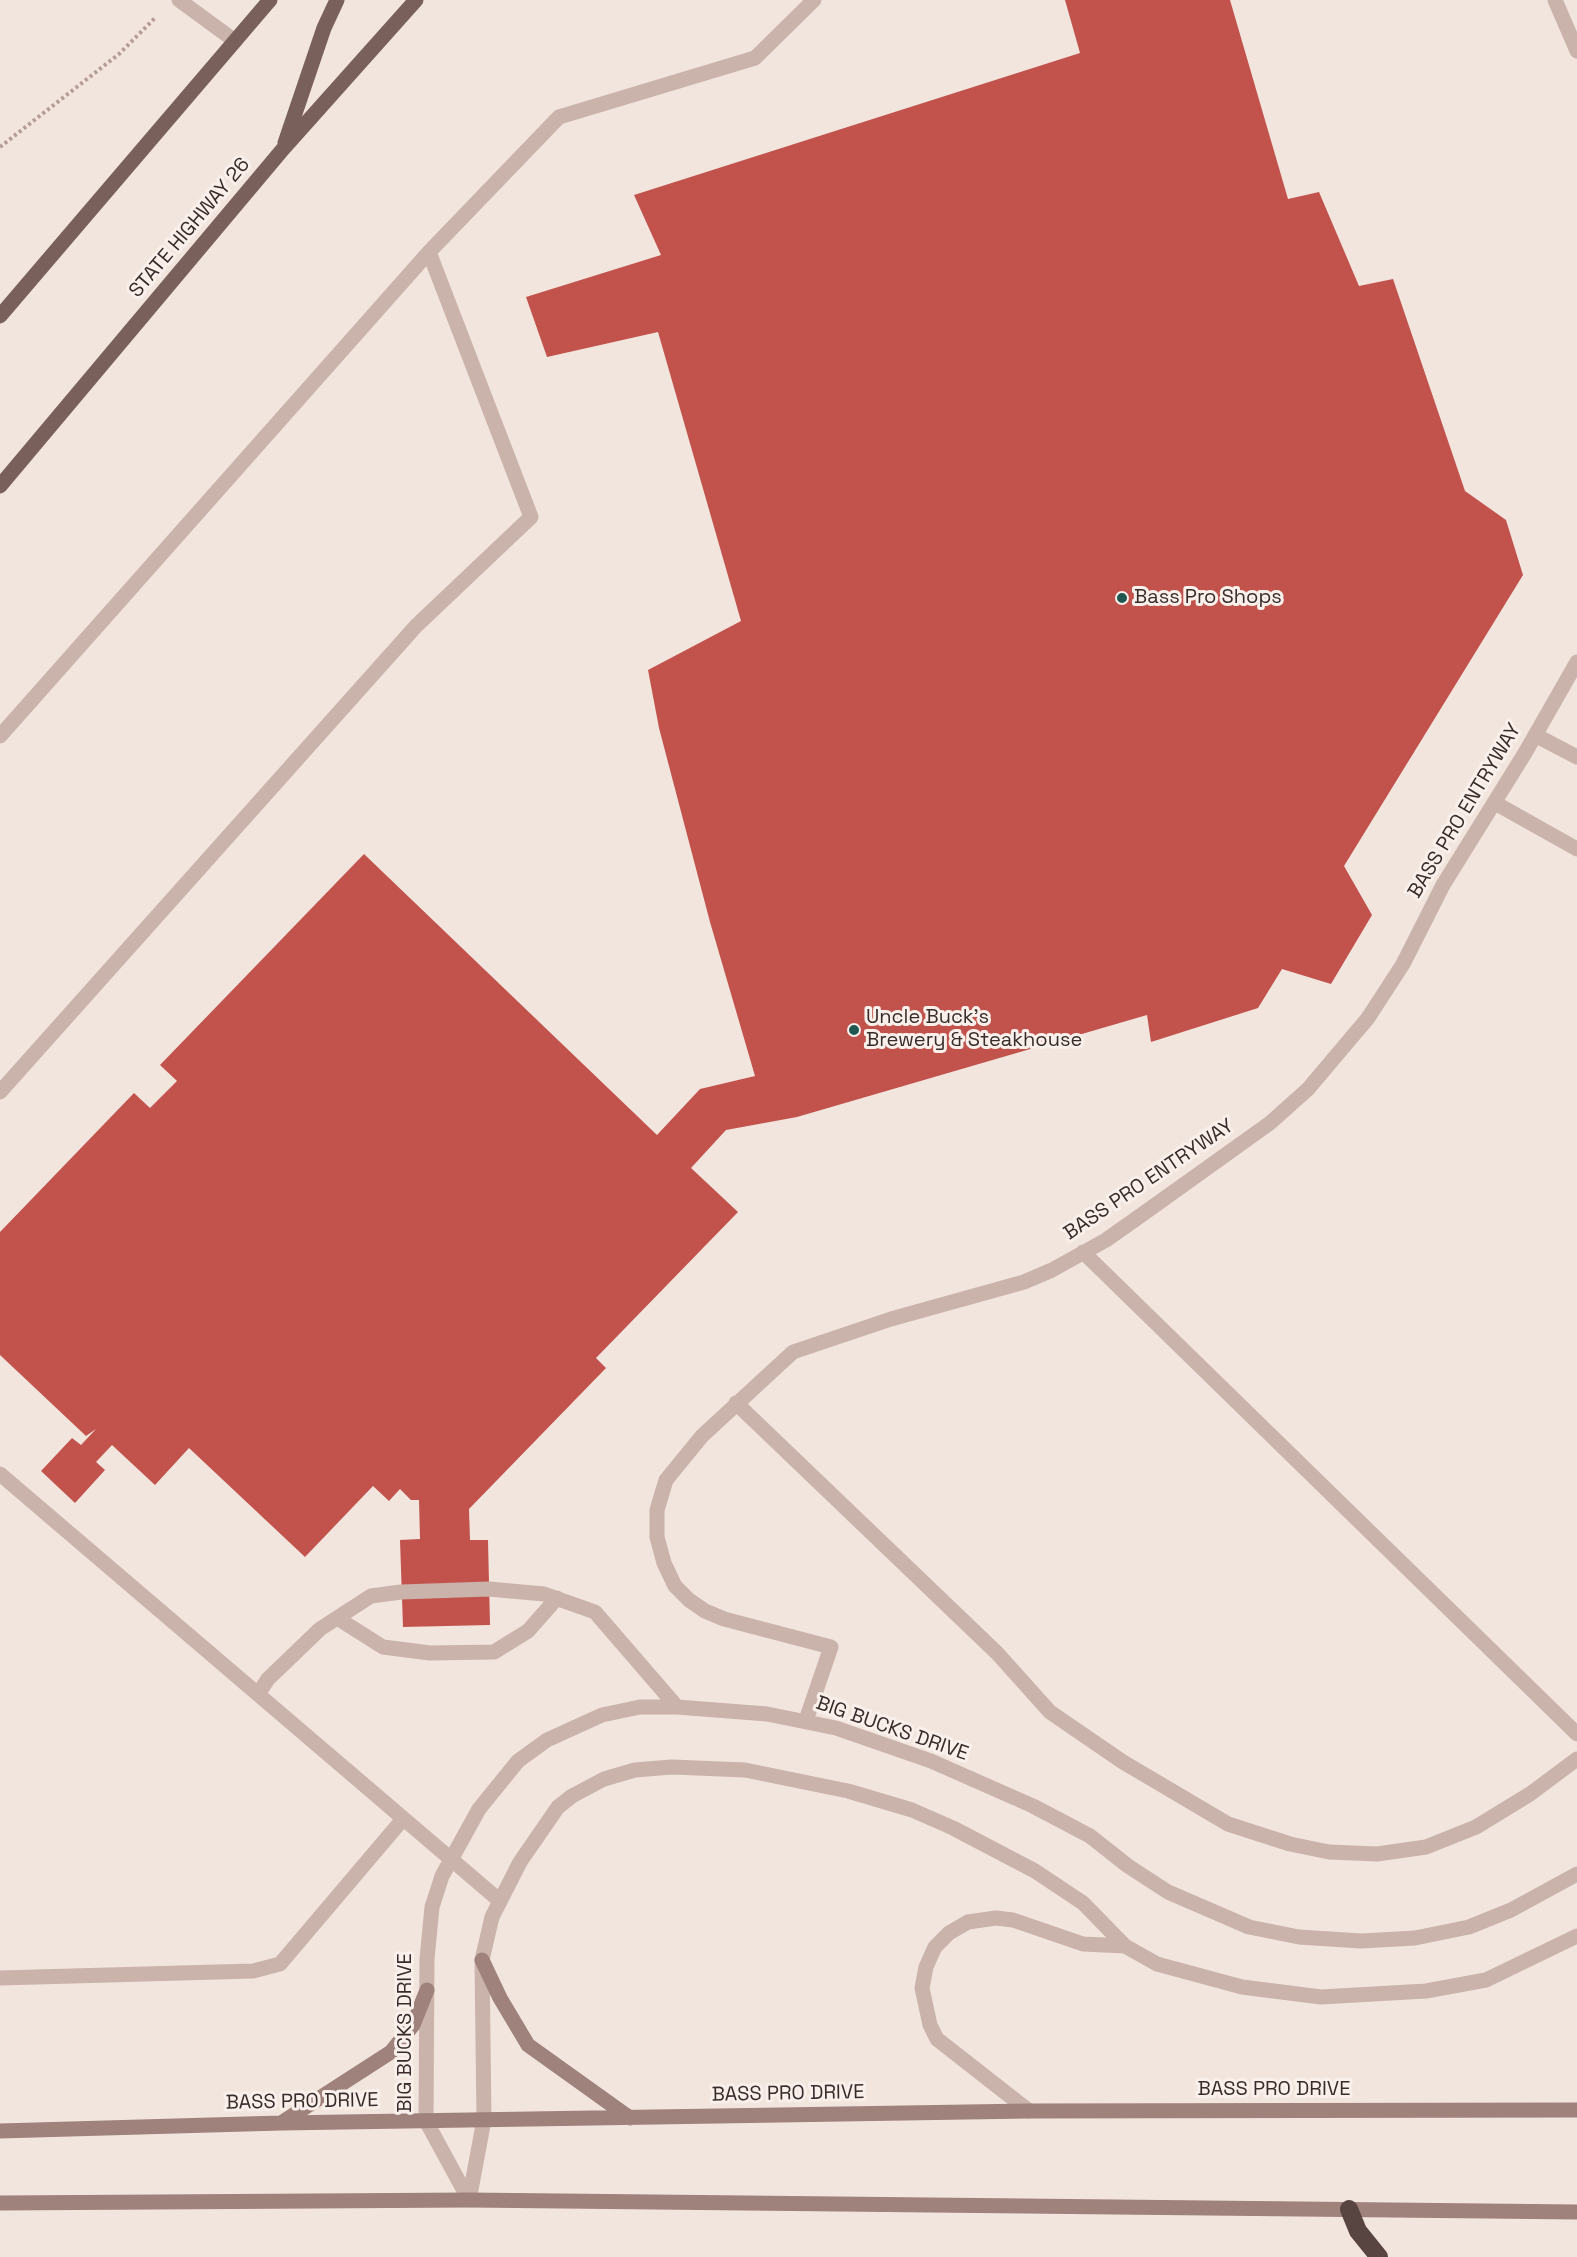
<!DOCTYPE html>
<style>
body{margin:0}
canvas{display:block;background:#f2e5de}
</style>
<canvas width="1577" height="2257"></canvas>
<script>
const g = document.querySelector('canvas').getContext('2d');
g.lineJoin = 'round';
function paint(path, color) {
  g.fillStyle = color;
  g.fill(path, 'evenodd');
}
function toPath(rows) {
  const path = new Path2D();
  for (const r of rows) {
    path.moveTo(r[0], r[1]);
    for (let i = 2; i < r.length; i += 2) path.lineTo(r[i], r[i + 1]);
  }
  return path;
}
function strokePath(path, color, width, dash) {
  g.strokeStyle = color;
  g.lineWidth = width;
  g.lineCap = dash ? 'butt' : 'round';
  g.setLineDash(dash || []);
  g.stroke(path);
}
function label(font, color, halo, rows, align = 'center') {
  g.font = font + ' "Space Grotesk",sans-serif';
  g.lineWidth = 6;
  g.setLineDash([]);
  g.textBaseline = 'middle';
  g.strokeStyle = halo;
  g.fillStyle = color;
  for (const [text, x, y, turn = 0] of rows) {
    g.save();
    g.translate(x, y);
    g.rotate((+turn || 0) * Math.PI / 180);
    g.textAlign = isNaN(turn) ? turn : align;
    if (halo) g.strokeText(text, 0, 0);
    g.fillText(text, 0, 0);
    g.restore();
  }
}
paint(toPath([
 [1065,0,1230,0,1288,199,1319,192,1359,286,1393,279,1465,491,1506,520,1523,575,1344,866,1372,915,1331,984,1282,969,1258,1008,1151,1042,1147,1015,797,1117,726,1130,691,1168,738,1212,596,1358,606,1368,469,1509,470,1540,488,1540,490,1625,403,1627,400,1540,420,1539,419,1500,411,1500,400,1489,389,1501,373,1486,305,1557,189,1448,155,1485,112,1445,96,1462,105,1470,75,1503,41,1471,72,1438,81,1445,96,1429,86,1436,0,1355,0,1232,134,1093,150,1108,177,1081,160,1065,364,854,657,1135,700,1089,755,1076,710,922,659,728,648,670,741,621,658,332,547,357,526,297,661,255,634,195,1080,53]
]), '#c2534c');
strokePath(toPath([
 [0,147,119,54,156,17]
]), '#b69d94', 4, [3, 3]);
strokePath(toPath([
 [179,0,235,41],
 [1555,0,1577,51],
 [1535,735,1577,757],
 [0,736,429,252,559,117,755,58,814,0],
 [1495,803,1577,849],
 [0,1092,416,626,531,517,429,252],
 [1083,1252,1577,1734],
 [736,1403,997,1653,1050,1712,1123,1762,1228,1824,1290,1844,1329,1852,1377,1854,1426,1847,1476,1827,1530,1794,1577,1759],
 [0,1474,500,1901],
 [337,1618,383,1647,430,1653,494,1652,528,1631,557,1598],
 [258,1694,268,1679,320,1629,371,1596,401,1592,489,1589,544,1594,595,1612,677,1707],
 [806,1720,831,1647,724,1619,705,1611,689,1600,675,1586,664,1563,657,1537,657,1510,666,1480,702,1436,793,1352,891,1319,1024,1282,1052,1270,1106,1240,1140,1216,1270,1123,1308,1089,1368,1018,1403,964,1443,885,1525,753,1577,662],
 [0,1978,253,1971,280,1964,403,1819],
 [1029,2111,937,2039,930,2025,922,1988,926,1967,935,1947,949,1933,968,1922,996,1918,1013,1920,1083,1944,1125,1946],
 [469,2200,426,2121,427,1959,432,1907,442,1876,479,1809,518,1761,547,1740,602,1715,640,1707,677,1707,767,1714,836,1728,931,1761,1033,1806,1090,1836,1128,1866,1168,1892,1249,1927,1299,1937,1361,1941,1415,1938,1469,1927,1511,1910,1577,1874],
 [469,2200,484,2120,482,1960,492,1917,520,1862,558,1807,572,1796,604,1779,635,1770,672,1767,745,1770,848,1791,912,1810,953,1828,1035,1871,1083,1903,1125,1946,1157,1964,1242,1987,1321,1997,1426,1991,1486,1980,1577,1936]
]), '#cab3aa', 15);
strokePath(toPath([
 [482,1960,500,1998,528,2045,630,2118],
 [281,2123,391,2052,413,2025,427,1990],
 [0,2131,281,2123,1029,2111,1577,2110],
 [0,2203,469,2200,1577,2212]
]), '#9e827b', 15);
strokePath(toPath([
 [285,143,324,28,337,0],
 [0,316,270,0],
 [0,486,283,149,416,0]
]), '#79605b', 15);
strokePath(toPath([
 [1349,2209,1358,2231,1379,2257]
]), '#584441', 18);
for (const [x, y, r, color] of [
 [1122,598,6,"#205851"],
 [854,1030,6,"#205851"]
]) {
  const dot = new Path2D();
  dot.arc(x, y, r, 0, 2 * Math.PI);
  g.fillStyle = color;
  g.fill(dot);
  strokePath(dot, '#f9f0eb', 2);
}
label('20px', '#382b29', '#f9f0eb', [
 ["STATE HIGHWAY 26",190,228,-50],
 ["BASS PRO ENTRYWAY",1465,811,-59],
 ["BASS PRO ENTRYWAY",1149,1180,-34],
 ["BIG BUCKS DRIVE",892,1729,19],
 ["BIG BUCKS DRIVE",406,2033,-90],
 ["BASS PRO DRIVE",1274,2090],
 ["BASS PRO DRIVE",788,2094,-1],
 ["BASS PRO DRIVE",302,2102,-1]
]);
label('20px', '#382b29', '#f9f0eb', [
 ["Bass Pro Shops",1134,598],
 ["Uncle Buck's",866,1018],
 ["Brewery & Steakhouse",866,1041]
], 'left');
</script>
